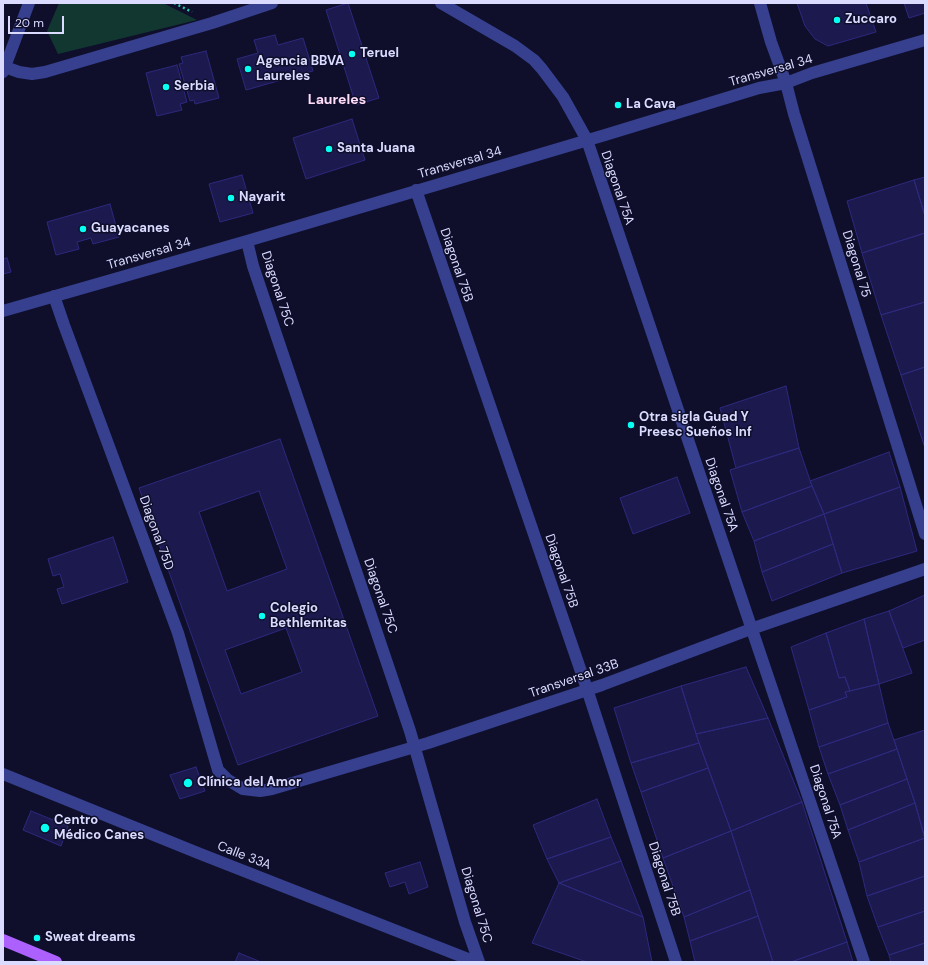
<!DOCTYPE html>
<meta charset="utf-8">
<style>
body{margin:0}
#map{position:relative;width:928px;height:965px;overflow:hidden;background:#0f0f2c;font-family:"DM Sans",sans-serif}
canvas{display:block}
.frame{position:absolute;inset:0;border:4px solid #dadbff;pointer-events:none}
.scale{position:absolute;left:8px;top:16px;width:56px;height:18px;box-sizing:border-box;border:2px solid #dadbff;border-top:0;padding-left:5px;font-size:12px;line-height:14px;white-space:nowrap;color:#dadbff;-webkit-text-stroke:3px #0f0f2c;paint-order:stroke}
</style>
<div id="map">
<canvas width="928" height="965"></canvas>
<div class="frame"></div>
<div class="scale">20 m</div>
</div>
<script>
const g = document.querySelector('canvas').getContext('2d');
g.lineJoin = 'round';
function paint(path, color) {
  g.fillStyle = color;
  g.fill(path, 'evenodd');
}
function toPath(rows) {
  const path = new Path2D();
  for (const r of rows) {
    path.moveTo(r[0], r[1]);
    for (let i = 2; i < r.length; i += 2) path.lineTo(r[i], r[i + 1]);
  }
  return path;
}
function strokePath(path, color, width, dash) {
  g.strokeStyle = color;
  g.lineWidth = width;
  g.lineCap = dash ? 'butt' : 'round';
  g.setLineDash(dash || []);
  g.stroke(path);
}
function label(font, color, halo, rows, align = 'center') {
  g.font = font + ' "DM Sans",sans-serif';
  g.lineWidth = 3;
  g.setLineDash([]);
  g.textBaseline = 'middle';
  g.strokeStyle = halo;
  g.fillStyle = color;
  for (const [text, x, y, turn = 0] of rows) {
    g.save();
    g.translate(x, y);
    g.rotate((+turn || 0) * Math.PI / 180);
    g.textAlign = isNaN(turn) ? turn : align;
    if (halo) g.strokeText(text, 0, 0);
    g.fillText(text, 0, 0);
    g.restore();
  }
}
paint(toPath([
 [59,3,163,3,197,20,58,54,47,31]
]), '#113730');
const building = toPath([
 [348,3,379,98,356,105,326,10,348,3],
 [797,3,866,3,876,32,828,46,815,39,805,26,797,3],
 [904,3,925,3,925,13,909,18,904,3],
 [275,35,278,45,303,38,313,71,246,90,237,59,258,53,254,40,275,35],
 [206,51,219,98,195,104,194,100,190,101,179,64,183,63,181,57,206,51],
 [177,65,187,102,180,104,182,110,157,116,146,73,177,65],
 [352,119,365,160,306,179,293,138,352,119],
 [242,175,253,213,220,222,209,184,242,175],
 [925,177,925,216,914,180,925,177],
 [914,180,925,216,925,233,862,253,847,201,914,180],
 [110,204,119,237,93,244,91,238,77,242,79,249,56,255,47,222,110,204],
 [925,233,925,302,881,315,862,253,925,233],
 [7,258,11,272,3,274,3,259,7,258],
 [925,302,925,367,901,375,881,315,925,302],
 [925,367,925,448,901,375,925,367],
 [786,386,799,448,736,468,720,408,786,386],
 [280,439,378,716,238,765,139,488,280,439],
 [259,491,287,569,227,591,199,512,259,491],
 [286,628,302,672,241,694,225,650,286,628],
 [799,448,812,486,742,512,730,470,799,448],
 [889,452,900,487,824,514,810,481,889,452],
 [677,477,690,513,633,534,620,498,677,477],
 [812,486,824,514,754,541,742,512,812,486],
 [900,487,917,551,842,573,824,514,900,487],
 [824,514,833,544,762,572,754,541,824,514],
 [113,537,128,582,62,604,57,589,64,587,60,574,53,576,48,559,113,537],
 [833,544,842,573,772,601,762,572,833,544],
 [925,595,925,640,903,648,889,611,925,595],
 [889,611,912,673,879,684,864,619,889,611],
 [864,619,879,684,850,691,845,677,839,678,826,633,864,619],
 [826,633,839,678,845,677,850,691,845,692,847,697,809,710,791,647,826,633],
 [746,667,768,718,696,734,681,686,746,667],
 [879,684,888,723,819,747,809,710,847,697,845,692,879,684],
 [681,686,699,743,631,763,614,708,681,686],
 [768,718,802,802,731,831,696,734,768,718],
 [888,723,897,749,828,774,819,747,888,723],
 [925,730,925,839,915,803,894,740,925,730],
 [699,743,708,768,641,792,631,763,699,743],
 [897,749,907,779,840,805,828,774,897,749],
 [196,767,205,791,180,799,170,775,196,767],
 [708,768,731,831,663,858,641,792,708,768],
 [907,779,915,803,848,830,840,805,907,779],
 [597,799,611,837,547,859,533,825,597,799],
 [802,802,847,942,791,962,773,962,731,831,802,802],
 [915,803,925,838,859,862,848,830,915,803],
 [31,811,68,826,61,846,23,830,31,811],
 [731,831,750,890,684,917,663,858,731,831],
 [611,837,621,861,559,883,547,859,611,837],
 [925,838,925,876,867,896,859,862,925,838],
 [621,861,643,917,559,883,621,861],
 [420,862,428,887,409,894,405,882,390,887,385,873,420,862],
 [925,876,925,911,878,927,867,896,925,876],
 [559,883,643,917,652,962,587,962,532,943,559,883],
 [750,890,758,916,690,941,684,917,750,890],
 [925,911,925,943,889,955,878,927,925,911],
 [758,916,773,962,695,962,690,941,758,916],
 [847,942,853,962,791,962,847,942],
 [925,943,925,962,891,962,889,955,925,943],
 [239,953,261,962,235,962,239,953]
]);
paint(building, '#1c194f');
strokePath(building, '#2d297d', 1);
strokePath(toPath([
 [174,3,192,12]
]), '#25c8a5', 2.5, [2, 3]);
strokePath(toPath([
 [441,3,515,46,534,60,542,69,563,97,587,140,864,962],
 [760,3,771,42,786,83,794,114,925,534],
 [5,67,19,72,32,74,45,72,212,23,272,3],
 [3,72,29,3],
 [416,190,587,689,676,962],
 [247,241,253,266,410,731,465,922,479,962],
 [54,296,64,325,178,633,218,770,228,780,243,789,260,791,272,789,428,743,602,685,751,629,925,569],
 [3,311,247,241,605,135,759,88,786,83,812,73,925,40],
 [3,774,198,853,476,962]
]), '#36408f', 12);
strokePath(toPath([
 [3,940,56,962]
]), '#ac61ff', 12);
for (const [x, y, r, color] of [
 [837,20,4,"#06fff2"],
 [352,54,4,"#06fff2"],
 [248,69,4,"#06fff2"],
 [166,87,4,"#06fff2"],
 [618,105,4,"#06fff2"],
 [329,149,4,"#06fff2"],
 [231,198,4,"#06fff2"],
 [83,229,4,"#06fff2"],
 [631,425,4,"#06fff2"],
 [262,616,4,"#06fff2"],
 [188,783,5,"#06fff2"],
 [45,828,5,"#06fff2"],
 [37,938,4,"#06fff2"]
]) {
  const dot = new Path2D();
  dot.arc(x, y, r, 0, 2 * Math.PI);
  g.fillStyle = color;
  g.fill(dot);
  strokePath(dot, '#0f0f2c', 1.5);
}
label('bold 13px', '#dadbff', '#0f0f2c', [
 ["Zuccaro",845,20],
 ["Teruel",360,54],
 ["Agencia BBVA",256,62],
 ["Laureles",256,77],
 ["Serbia",174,87],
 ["La Cava",626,105],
 ["Santa Juana",337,149],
 ["Nayarit",239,198],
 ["Guayacanes",91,229],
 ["Otra sigla Guad Y",639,418],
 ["Preesc Sueños Inf",639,433],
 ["Colegio",270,609],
 ["Bethlemitas",270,624],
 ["Clínica del Amor",197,783],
 ["Centro",54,821],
 ["Médico Canes",54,836],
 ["Sweat dreams",45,938]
], 'left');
label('13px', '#dadbff', '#0f0f2c', [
 ["Transversal 34",771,71,-16],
 ["Transversal 34",460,163,-16],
 ["Diagonal 75A",617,188,71],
 ["Transversal 34",149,254,-16],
 ["Diagonal 75",856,264,73],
 ["Diagonal 75B",456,265,71],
 ["Diagonal 75C",277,289,72],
 ["Diagonal 75A",721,495,71],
 ["Diagonal 75D",156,533,70],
 ["Diagonal 75B",561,571,71],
 ["Diagonal 75C",380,596,71],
 ["Transversal 33B",574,679,-19],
 ["Diagonal 75A",825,802,72],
 ["Calle 33A",244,856,21],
 ["Diagonal 75B",664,879,72],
 ["Diagonal 75C",476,905,73]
]);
label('bold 14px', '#ffdcf8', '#0f0f2c', [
 ["Laureles",337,100]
]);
</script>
